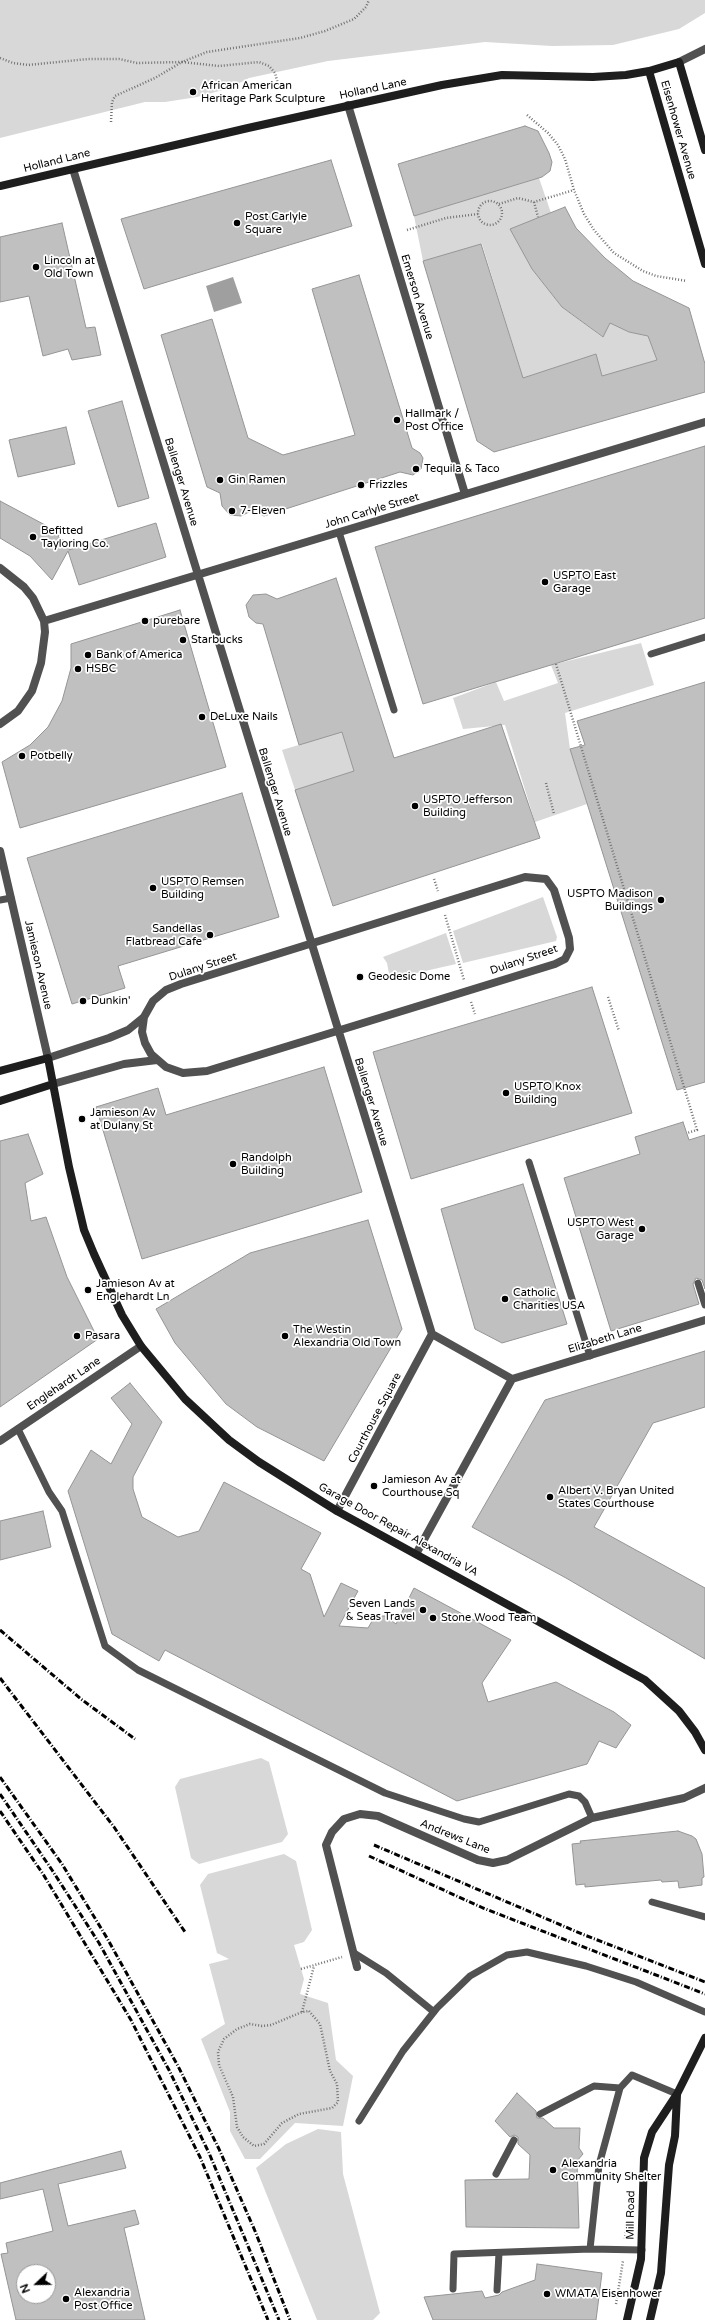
<!DOCTYPE html>
<style>
body{margin:0}
#map{position:relative;width:705px;height:2320px;overflow:hidden;background:#fff;font-family:"Varela Round",sans-serif}
canvas{display:block}
.north{position:absolute;left:16px;top:2264px;width:40px;height:40px;box-sizing:border-box;background:#fff;border:1px solid #999;border-radius:50%;rotate:248deg;font-size:11px;font-weight:700;line-height:16px;text-align:center;color:#000}
.north::after{content:'';display:block;margin:auto;width:14px;height:18px;background:#000;clip-path:polygon(50% 0,100% 100%,50% 72%,0 100%)}
</style>
<div id="map">
<canvas width="705" height="2320"></canvas>
<div class="north">N</div>
</div>
<script>
const g = document.querySelector('canvas').getContext('2d');
g.lineJoin = 'round';
function paint(path, color) {
  g.fillStyle = color;
  g.fill(path, 'evenodd');
}
function toPath(rows) {
  const path = new Path2D();
  for (const r of rows) {
    if (r.length === 3) {
      path.moveTo(r[0] + r[2], r[1]);
      path.arc(r[0], r[1], r[2], 0, 2 * Math.PI);
      continue;
    }
    path.moveTo(r[0], r[1]);
    for (let i = 2; i < r.length; i += 2) path.lineTo(r[i], r[i + 1]);
  }
  return path;
}
function strokePath(path, color, width, dash) {
  g.strokeStyle = color;
  g.lineWidth = width;
  g.lineCap = dash ? 'butt' : 'round';
  g.setLineDash(dash || []);
  g.stroke(path);
}
function label(font, color, halo, rows, align = 'center') {
  g.font = font + ' "Varela Round",sans-serif';
  g.lineWidth = 3.5;
  g.setLineDash([]);
  g.textBaseline = 'middle';
  g.strokeStyle = halo;
  g.fillStyle = color;
  for (const [text, x, y, turn = 0] of rows) {
    g.save();
    g.translate(x, y);
    g.rotate((+turn || 0) * Math.PI / 180);
    g.textAlign = isNaN(turn) ? turn : align;
    if (halo) g.strokeText(text, 0, 0);
    g.fillText(text, 0, 0);
    g.restore();
  }
}
paint(toPath([
 [0,0,705,0,705,13,679,29,613,45,552,46,485,42,328,61,249,78,230,88,197,97,165,102,145,102,0,138],
 [539,178,551,213,510,229,532,269,562,307,602,337,610,323,629,332,648,336,657,360,602,376,596,354,523,378,482,244,423,261,414,216],
 [641,643,654,685,565,713,570,749,587,804,535,822,505,725,463,729,453,698,496,682,504,701,558,683,551,665],
 [342,732,354,771,295,790,282,750],
 [543,897,557,937,556,941,463,963,453,931],
 [446,933,456,964,390,979,387,963,383,957],
 [261,1758,269,1762,288,1834,282,1842,199,1864,191,1858,175,1787,180,1779],
 [284,1854,296,1861,312,1930,304,1942,294,1945,304,1979,300,1994,328,2003,336,2060,353,2076,343,2126,295,2123,260,2159,245,2159,230,2131,230,2112,201,2039,225,2024,209,1964,229,1959,217,1953,200,1885,208,1874],
 [318,2129,341,2132,343,2174,380,2313,373,2320,317,2320,256,2168,286,2144]
]), '#d8d8d8');
paint(toPath([
 [233,277,242,303,214,312,206,286]
]), '#9f9f9f');
const building = toPath([
 [525,126,538,131,549,153,552,162,550,171,542,177,414,216,398,164,525,126],
 [331,160,352,226,144,289,121,219,331,160],
 [565,207,576,228,605,258,633,281,689,308,705,364,705,392,494,452,477,441,423,261,481,244,523,378,596,354,602,376,657,360,648,336,629,332,610,323,603,337,562,307,532,269,510,229,565,207],
 [62,223,86,328,95,327,101,355,72,360,68,349,43,356,29,296,0,302,0,237,62,223],
 [359,275,412,448,420,453,423,458,421,469,413,475,400,472,264,516,253,510,241,516,230,515,222,506,220,493,207,487,161,335,212,319,248,438,283,455,355,435,312,289,359,275],
 [122,401,149,498,118,507,88,411,122,401],
 [66,427,75,464,18,477,9,440,66,427],
 [705,446,705,618,423,704,375,547,705,446],
 [0,501,47,526,46,528,59,535,58,537,72,545,69,550,156,523,166,557,79,585,68,551,52,580,30,556,0,538,0,501],
 [336,578,394,758,501,724,540,838,333,906,295,790,354,771,342,732,299,745,263,624,256,623,249,617,246,605,253,595,266,594,277,599,336,578],
 [180,610,226,767,20,828,2,762,30,745,48,727,62,701,71,668,71,644,180,610],
 [705,682,705,1082,677,1090,570,749,585,745,577,721,705,682],
 [242,793,279,917,118,966,125,988,72,1004,27,858,242,793],
 [592,987,632,1113,411,1179,373,1052,592,987],
 [324,1067,362,1192,142,1259,96,1107,158,1088,166,1115,324,1067],
 [683,1122,689,1140,705,1135,705,1289,702,1280,696,1278,693,1284,699,1304,611,1331,564,1178,640,1154,635,1137,683,1122],
 [28,1134,43,1174,25,1183,31,1221,46,1217,67,1277,98,1339,0,1407,0,1141,28,1134],
 [523,1184,567,1324,502,1343,475,1329,441,1209,523,1184],
 [368,1220,402,1329,324,1461,257,1427,226,1404,175,1343,156,1309,250,1253,368,1220],
 [705,1351,705,1407,653,1423,594,1527,705,1588,705,1659,566,1578,472,1527,545,1400,705,1351],
 [130,1383,162,1422,133,1477,133,1489,142,1517,178,1537,199,1531,224,1482,321,1533,301,1569,310,1574,324,1617,341,1583,358,1591,339,1626,368,1628,375,1616,385,1616,396,1624,414,1588,511,1640,482,1683,488,1702,556,1682,614,1712,631,1725,616,1748,599,1741,587,1764,457,1801,165,1650,159,1661,112,1634,68,1491,91,1450,111,1464,132,1424,111,1398,130,1383],
 [43,1511,51,1547,0,1560,0,1521,43,1511],
 [678,1831,692,1836,696,1839,702,1854,704,1877,702,1878,702,1885,679,1888,678,1881,662,1882,661,1880,585,1887,585,1884,576,1885,572,1844,581,1843,580,1841,678,1831],
 [517,2093,536,2111,537,2118,543,2118,554,2128,580,2128,579,2148,583,2154,577,2161,579,2228,466,2227,465,2180,529,2179,530,2155,518,2144,518,2137,514,2135,510,2137,495,2121,517,2093],
 [121,2151,126,2168,58,2184,68,2226,135,2210,139,2224,124,2228,145,2320,16,2320,1,2254,8,2253,6,2243,53,2231,43,2189,0,2199,0,2183,121,2151],
 [24,2272,48,2272,48,2296,24,2296,24,2272],
 [537,2264,602,2273,596,2320,433,2320,424,2297,482,2291,485,2298,499,2295,502,2292,535,2280,537,2264]
]);
paint(building, '#c0c0c0');
strokePath(building, '#959595', 1);
strokePath(toPath([
 [0,58,13,63,28,65,88,59,119,59,137,63,182,62,207,52,300,38,325,31,354,19,366,7,369,0],
 [527,115,548,133,558,145,565,159,574,190,584,214,594,230,614,253,643,271,656,276,687,281],
 [111,122,112,102,115,96,155,78,182,62,219,66,259,62,269,66,275,73,278,84],
 [490,213,12],
 [534,202,538,217],
 [499,204,518,198,534,202,574,190],
 [407,230,446,218,478,214],
 [556,664,697,1130,687,1133],
 [546,783,554,814],
 [434,879,438,891],
 [445,915,464,980],
 [608,997,619,1031],
 [471,1002,475,1014],
 [301,1969,342,1957],
 [309,2011,320,2024,330,2071,337,2084,338,2102,332,2108,299,2114,282,2123,264,2144,254,2146,243,2137,237,2127,233,2097,219,2065,218,2052,224,2039,237,2029,250,2024,262,2026,271,2025,302,2012,309,2011],
 [302,2012,314,1966],
 [625,2239,628,2212],
 [616,2304,623,2261]
]), '#737373', 2.5, [1, 2]);
strokePath(toPath([
 [339,532,394,710],
 [651,654,705,637],
 [0,900,11,898],
 [529,1162,590,1356],
 [698,1283,705,1305],
 [18,1429,49,1492,62,1511,105,1646,138,1670,385,1793,464,1819,479,1822,569,1794,579,1796,585,1802,592,1818],
 [652,1902,705,1917],
 [354,1953,386,1973,434,2012],
 [540,2114,594,2086,620,2088],
 [359,2121,403,2051,437,2008,470,1976,507,1955,527,1952,586,1966,636,1982,705,2012],
 [496,2174,514,2140],
 [642,2250,590,2249,599,2165,620,2088,632,2075,677,2094],
 [453,2289,454,2254,590,2249],
 [497,2290,499,2253]
]), '#515151', 7);
strokePath(toPath([
 [679,62,705,49],
 [348,105,465,494],
 [73,169,432,1334,512,1379],
 [0,568,24,587,33,598,44,621,45,632,41,663,32,691,18,711,0,724],
 [44,621,705,422],
 [0,851,48,1058,109,1038,128,1030,144,1017,153,1001,166,990,181,984,525,877,546,879,554,890,569,938,570,949,565,959,555,964,207,1071,183,1073,166,1067,151,1054,145,1043,142,1032,144,1017],
 [53,1084,124,1064,157,1060],
 [512,1379,705,1320],
 [0,1441,141,1346],
 [337,1511,432,1334],
 [416,1554,512,1379],
 [357,1967,326,1845,332,1832,344,1819,360,1814,378,1816,478,1860,493,1863,507,1860,592,1818,684,1798,705,1788]
]), '#515151', 8);
strokePath(toPath([
 [649,71,705,264],
 [0,186,248,128,442,85,502,75,593,77,626,75,649,71,679,62,705,150],
 [0,1071,48,1058,69,1167,84,1230,94,1254,122,1315,141,1346,185,1399,229,1440,259,1462,337,1511,645,1680,679,1711,695,1732,705,1750],
 [0,1101,53,1084],
 [627,2320,641,2259,644,2158,652,2132,677,2094,705,2038],
 [650,2320,661,2273,669,2165,675,2136,677,2095]
]), '#1e1e1e', 8);
strokePath(toPath([
 [0,1630,81,1699,135,1739],
 [0,1678,114,1827,185,1932],
 [0,1777,62,1864,107,1938,178,2066,219,2149,255,2231,290,2320],
 [0,1794,52,1870,99,1943,169,2070,209,2153,279,2320],
 [0,1811,43,1874,131,2020,200,2157,268,2320],
 [374,1845,582,1934,705,1982],
 [369,1856,483,1908,705,1994]
]), '#000', 3, [6, 2, 1, 2]);
for (const [x, y, r, color] of [
 [193,92,4,"#000"],
 [237,223,4,"#000"],
 [36,267,4,"#000"],
 [397,420,4,"#000"],
 [416,469,4,"#000"],
 [220,480,4,"#000"],
 [361,485,4,"#000"],
 [232,511,4,"#000"],
 [33,537,4,"#000"],
 [545,582,4,"#000"],
 [145,621,4,"#000"],
 [183,640,4,"#000"],
 [88,655,4,"#000"],
 [78,669,4,"#000"],
 [202,717,4,"#000"],
 [22,756,4,"#000"],
 [415,806,4,"#000"],
 [153,888,4,"#000"],
 [661,900,4,"#000"],
 [210,935,4,"#000"],
 [360,977,4,"#000"],
 [83,1001,4,"#000"],
 [506,1093,4,"#000"],
 [82,1119,4,"#000"],
 [233,1164,4,"#000"],
 [642,1229,4,"#000"],
 [88,1290,4,"#000"],
 [505,1299,4,"#000"],
 [77,1336,4,"#000"],
 [285,1336,4,"#000"],
 [374,1486,4,"#000"],
 [550,1497,4,"#000"],
 [423,1610,4,"#000"],
 [433,1618,4,"#000"],
 [553,2170,4,"#000"],
 [547,2294,4,"#000"],
 [66,2299,4,"#000"]
]) {
  const dot = new Path2D();
  dot.arc(x, y, r, 0, 2 * Math.PI);
  g.fillStyle = color;
  g.fill(dot);
  strokePath(dot, '#fff', 1.5);
}
label('11px', '#000', '#fff', [
 ["African American",201,86],
 ["Heritage Park Sculpture",201,99],
 ["Post Carlyle",245,217],
 ["Square",245,230],
 ["Lincoln at",44,261],
 ["Old Town",44,274],
 ["Hallmark /",405,414],
 ["Post Office",405,427],
 ["Tequila & Taco",424,469],
 ["Gin Ramen",228,480],
 ["Frizzles",369,485],
 ["7-Eleven",240,511],
 ["Befitted",41,531],
 ["Tayloring Co.",41,544],
 ["USPTO East",553,576],
 ["Garage",553,589],
 ["purebare",153,621],
 ["Starbucks",191,640],
 ["Bank of America",96,655],
 ["HSBC",86,669],
 ["DeLuxe Nails",210,717],
 ["Potbelly",30,756],
 ["USPTO Jefferson",423,800],
 ["Building",423,813],
 ["USPTO Remsen",161,882],
 ["Building",161,895],
 ["USPTO Madison",653,894,"right"],
 ["Buildings",653,907,"right"],
 ["Sandellas",202,929,"right"],
 ["Flatbread Cafe",202,942,"right"],
 ["Geodesic Dome",368,977],
 ["Dunkin'",91,1001],
 ["USPTO Knox",514,1087],
 ["Building",514,1100],
 ["Jamieson Av",90,1113],
 ["at Dulany St",90,1126],
 ["Randolph",241,1158],
 ["Building",241,1171],
 ["USPTO West",634,1223,"right"],
 ["Garage",634,1236,"right"],
 ["Jamieson Av at",96,1284],
 ["Englehardt Ln",96,1297],
 ["Catholic",513,1293],
 ["Charities USA",513,1306],
 ["The Westin",293,1330],
 ["Alexandria Old Town",293,1343],
 ["Pasara",85,1336],
 ["Jamieson Av at",382,1480],
 ["Courthouse Sq",382,1493],
 ["Albert V. Bryan United",558,1491],
 ["States Courthouse",558,1504],
 ["Seven Lands",415,1604,"right"],
 ["& Seas Travel",415,1617,"right"],
 ["Stone Wood Team",441,1618],
 ["Alexandria",561,2164],
 ["Community Shelter",561,2177],
 ["Alexandria",74,2293],
 ["Post Office",74,2306],
 ["WMATA Eisenhower",555,2294]
], 'left');
label('11px', '#000', '#fff', [
 ["Holland Lane",373,89,-12],
 ["Eisenhower Avenue",678,130,74],
 ["Holland Lane",57,161,-14],
 ["Emerson Avenue",417,297,73],
 ["Ballenger Avenue",181,482,73],
 ["John Carlyle Street",372,511,-17],
 ["Ballenger Avenue",275,792,73],
 ["Dulany Street",524,960,-19],
 ["Jamieson Avenue",38,965,77],
 ["Dulany Street",203,967,-18],
 ["Ballenger Avenue",371,1102,73],
 ["Elizabeth Lane",605,1339,-17],
 ["Englehardt Lane",64,1384,-34],
 ["Courthouse Square",375,1418,-62],
 ["Garage Door Repair Alexandria VA",398,1530,29],
 ["Andrews Lane",455,1837,22],
 ["Mill Road",631,2215,-89]
]);
</script>
